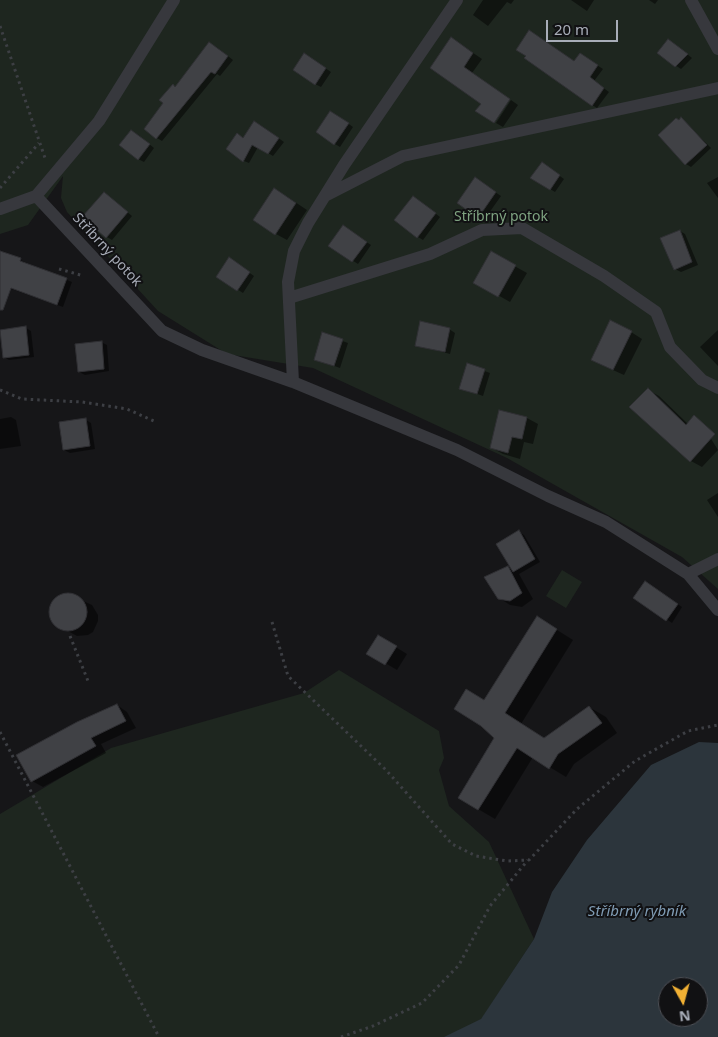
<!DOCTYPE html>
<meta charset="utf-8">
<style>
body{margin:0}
#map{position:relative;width:718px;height:1037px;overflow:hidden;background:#161618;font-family:"Noto Sans",sans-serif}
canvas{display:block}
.north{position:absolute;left:658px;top:977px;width:50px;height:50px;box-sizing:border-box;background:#111113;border:1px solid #4d4f55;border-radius:50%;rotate:173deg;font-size:14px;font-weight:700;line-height:20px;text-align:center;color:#a8adb8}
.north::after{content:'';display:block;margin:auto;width:18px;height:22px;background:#f2b134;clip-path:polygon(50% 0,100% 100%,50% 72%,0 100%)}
.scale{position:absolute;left:546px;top:20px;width:72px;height:22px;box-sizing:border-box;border:2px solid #a8adb8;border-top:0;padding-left:6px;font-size:15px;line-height:18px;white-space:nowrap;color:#a8adb8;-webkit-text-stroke:4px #111113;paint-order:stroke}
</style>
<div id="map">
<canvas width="718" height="1037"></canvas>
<div class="north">N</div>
<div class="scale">20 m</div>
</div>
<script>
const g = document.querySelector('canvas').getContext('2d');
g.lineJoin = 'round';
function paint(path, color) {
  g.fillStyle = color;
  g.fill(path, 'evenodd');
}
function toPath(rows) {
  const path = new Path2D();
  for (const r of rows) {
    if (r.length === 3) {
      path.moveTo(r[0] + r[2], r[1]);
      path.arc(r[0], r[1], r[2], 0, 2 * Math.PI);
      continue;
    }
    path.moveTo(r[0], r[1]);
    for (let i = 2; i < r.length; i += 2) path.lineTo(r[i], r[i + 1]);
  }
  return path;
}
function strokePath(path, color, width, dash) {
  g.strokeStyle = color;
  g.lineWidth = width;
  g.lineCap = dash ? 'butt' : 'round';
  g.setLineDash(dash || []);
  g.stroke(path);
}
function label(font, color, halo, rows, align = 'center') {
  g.font = font + ' "Noto Sans",sans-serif';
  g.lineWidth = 4;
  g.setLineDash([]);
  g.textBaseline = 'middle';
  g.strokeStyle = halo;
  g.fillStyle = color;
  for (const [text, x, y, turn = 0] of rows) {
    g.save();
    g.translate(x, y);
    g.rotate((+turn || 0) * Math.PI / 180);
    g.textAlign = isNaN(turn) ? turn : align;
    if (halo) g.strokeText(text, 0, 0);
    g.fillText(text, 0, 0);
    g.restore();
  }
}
paint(toPath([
 [0,0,718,0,718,589,682,557,507,458,313,368,227,354,158,311,67,212,61,198,63,176,28,225,0,234],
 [562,570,582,582,566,608,546,596],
 [339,670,439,731,444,758,439,770,449,806,489,842,534,939,479,1023,452,1037,0,1037,0,814,111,748,304,693]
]), '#1e261f');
paint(toPath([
 [699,742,718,743,718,1037,444,1037,481,1019,534,939,552,892,587,840,651,765],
 [668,987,698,987,698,1017,668,1017]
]), '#2c353c');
paint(toPath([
 [483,0,514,0,511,4,507,2,488,26,473,15],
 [571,0,594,0,587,11],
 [649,0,658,0,655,4],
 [673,43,692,58,681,69,675,65],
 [460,44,482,59,472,73,482,103,431,68],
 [215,46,233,60,220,76,217,74,162,141,157,138,176,88],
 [309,57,331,72,321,87,315,84],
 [586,58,603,69,594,81,609,92,597,108,592,105,579,66],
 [511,100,518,105,503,127,496,123],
 [336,115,353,127,340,147,335,144],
 [681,118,711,148,691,167,686,164,679,121],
 [260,125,284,142,273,156,258,147,249,163,244,161,244,139],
 [137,134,154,148,144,162,138,159],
 [547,167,564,179,555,192,550,189],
 [718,177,718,198,707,183],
 [480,182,501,196,484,220,479,217],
 [286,196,307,210,287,240,276,234],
 [109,197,132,216,112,240,107,237],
 [418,200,440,217,423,240,418,237],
 [348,230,371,245,358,264,330,246],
 [680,231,685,234,698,265,681,272,675,269],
 [1,252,72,282,63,307,0,285],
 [491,253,527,273,510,302,475,282],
 [234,262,254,276,243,293,217,276],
 [26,328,31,331,34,357,9,360,4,357],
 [449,329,455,333,450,354,416,345],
 [718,330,718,366,700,347],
 [631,332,642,339,624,375,604,366],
 [323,334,348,343,340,368,315,359],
 [101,342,107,345,109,371,85,375,79,372],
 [468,365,490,373,483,396,461,388],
 [648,390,659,396,688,424,703,426,718,450,702,467,691,461],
 [11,417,16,420,21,446,0,449,0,419],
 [527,418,538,424,533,444,524,442,520,459,503,454,492,448],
 [86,420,91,423,95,449,70,453,64,450],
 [718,493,718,517,707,500],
 [519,532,524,535,540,562,519,574,533,599,522,607,510,605,499,598,508,567,514,571],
 [650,585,682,607,672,623,635,597],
 [68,594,92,605,98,615,98,621,93,632,88,635,77,636,55,624,51,613,51,608,57,598],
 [538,618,573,640,521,724,545,739,589,707,606,717,617,733,574,764,566,777,533,757,495,819,478,809,496,738,485,701],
 [378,636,407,654,397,670,368,653],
 [117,705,127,712,136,728,101,744,106,753,43,787,32,781]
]), '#0007');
const building = toPath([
 [529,30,574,61,580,53,598,65,590,77,604,88,592,106,524,58,526,56,516,50,529,30],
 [451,37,473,53,464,67,510,99,494,123,475,111,481,104,430,68,451,37],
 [668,39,688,54,675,67,657,53,668,39],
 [209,42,228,56,215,74,211,72,156,139,144,129,163,103,159,100,173,84,175,87,209,42],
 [304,53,326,68,315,85,293,70,304,53],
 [330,111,349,123,334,145,316,132,330,111],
 [681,117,707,145,685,165,658,135,676,118,679,120,681,117],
 [254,121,279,138,268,154,252,145,243,162,226,149,237,133,243,138,254,121],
 [131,130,150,144,138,160,119,145,131,130],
 [542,162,560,175,550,190,530,178,542,162],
 [475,177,496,192,478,218,457,203,475,177],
 [274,188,296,203,275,235,253,220,274,188],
 [104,192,128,212,106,238,82,217,104,192],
 [413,196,436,213,417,238,394,220,413,196],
 [343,225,367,242,352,262,328,246,343,225],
 [680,230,692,262,674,270,660,238,680,230],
 [0,251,21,258,20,261,67,278,57,305,11,288,3,310,0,310,0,251],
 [491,251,516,265,498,297,473,283,491,251],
 [229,257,250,272,237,291,216,277,229,257],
 [610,320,632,331,613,370,591,360,610,320],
 [420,321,450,328,445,352,415,346,420,321],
 [26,326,29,355,3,358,0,330,26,326],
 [322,332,343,339,334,366,314,360,322,332],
 [102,341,104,369,78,372,75,344,102,341],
 [467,363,485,369,477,394,459,389,467,363],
 [648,388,686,425,694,415,715,434,690,462,629,407,648,388],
 [499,410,527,417,522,439,512,437,508,453,490,448,499,410],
 [86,418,90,446,63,450,59,422,86,418],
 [519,530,535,559,513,572,496,544,519,530],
 [508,566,522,593,510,601,498,599,484,577,508,566],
 [645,581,678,604,666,621,633,598,645,581],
 [68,612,19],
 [537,616,557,629,505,713,544,738,589,706,602,723,558,754,549,769,517,748,478,810,458,798,494,738,481,726,454,709,466,689,484,700,537,616],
 [378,635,397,646,385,665,366,654,378,635],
 [117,704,126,721,91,738,96,746,31,782,16,755,77,722,117,704]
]);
paint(building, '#404145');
strokePath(building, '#303034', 1);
strokePath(toPath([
 [0,26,45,158],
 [0,188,39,143],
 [59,269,84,276],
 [0,390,22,399,82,402,127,409,156,422],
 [272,622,288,676,386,770,452,844,476,856,507,861,529,860,577,809,635,761,688,731,718,725],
 [70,636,88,681],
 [0,732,159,1037],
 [341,1037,373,1026,422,1003,459,965,490,906,528,860]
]), '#3d3f44', 3, [2.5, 4]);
strokePath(toPath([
 [691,0,718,49],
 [327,195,403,156,718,88],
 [36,196,162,331,202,350,293,382,457,450,548,496,606,522,688,574,718,610],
 [0,209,36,196,99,121,174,0],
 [289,298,430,254,482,230,522,228,604,276,656,312,670,347,702,380,718,388],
 [293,382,288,282,294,251,308,223,344,165,457,0],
 [688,574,718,559]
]), '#37383d', 12);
label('14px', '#7fa381', '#111113', [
 ["Stříbrný potok",501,217]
]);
label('14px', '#a8adb8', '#111113', [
 ["Stříbrný potok",107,250,47]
]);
label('italic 15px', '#7f9bb3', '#111113', [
 ["Stříbrný rybník",637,912]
]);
</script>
